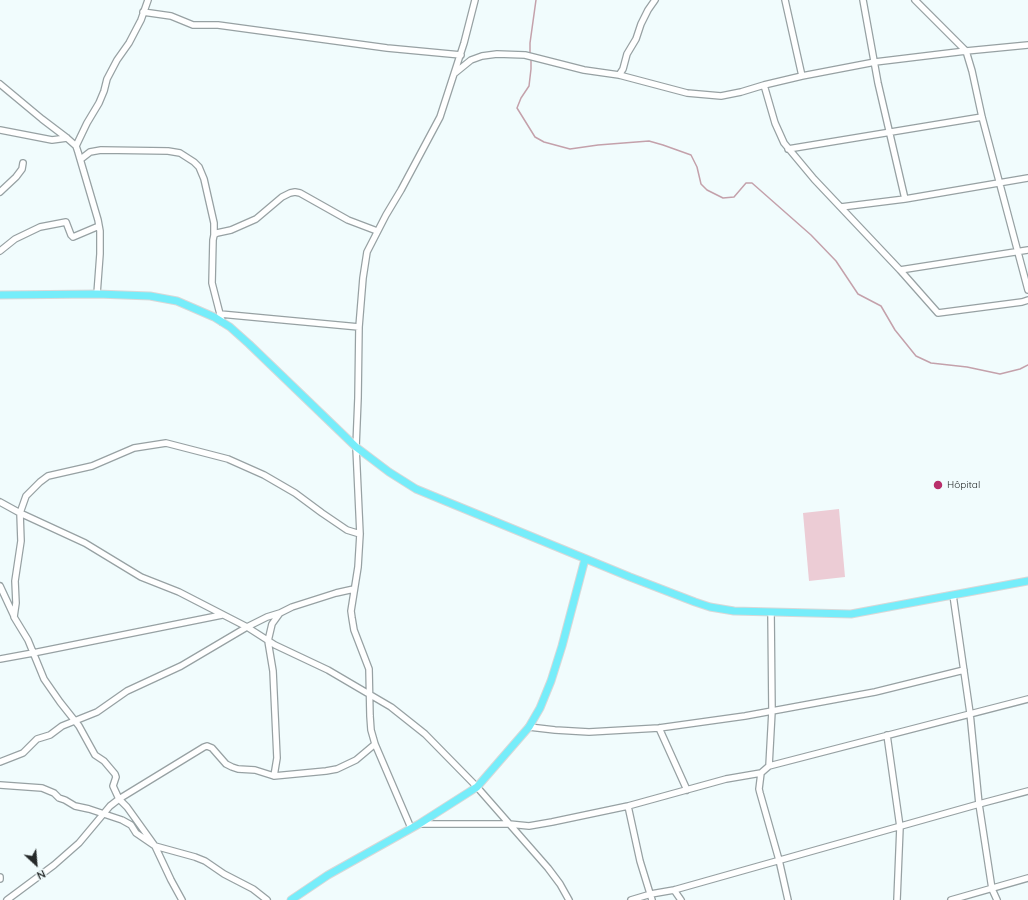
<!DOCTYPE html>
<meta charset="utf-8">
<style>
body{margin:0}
#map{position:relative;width:1028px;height:900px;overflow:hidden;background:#f1fcfd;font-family:Quicksand,sans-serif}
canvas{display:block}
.north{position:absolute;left:16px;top:844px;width:40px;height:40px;-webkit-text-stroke:3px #f1fcfd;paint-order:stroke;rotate:154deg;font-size:11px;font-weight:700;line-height:16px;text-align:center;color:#252929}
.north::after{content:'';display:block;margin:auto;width:14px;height:18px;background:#252929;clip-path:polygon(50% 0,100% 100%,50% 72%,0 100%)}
</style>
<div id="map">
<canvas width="1028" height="900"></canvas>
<div class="north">N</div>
</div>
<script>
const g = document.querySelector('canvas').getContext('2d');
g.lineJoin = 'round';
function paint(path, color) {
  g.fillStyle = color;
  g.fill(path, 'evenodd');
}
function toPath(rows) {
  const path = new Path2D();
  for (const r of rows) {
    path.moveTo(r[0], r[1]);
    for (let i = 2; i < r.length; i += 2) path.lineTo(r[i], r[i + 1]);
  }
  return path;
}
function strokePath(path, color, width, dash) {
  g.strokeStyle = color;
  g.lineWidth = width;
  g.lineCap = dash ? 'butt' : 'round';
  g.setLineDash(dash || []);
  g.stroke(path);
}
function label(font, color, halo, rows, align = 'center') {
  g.font = font + ' Quicksand,sans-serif';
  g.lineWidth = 3;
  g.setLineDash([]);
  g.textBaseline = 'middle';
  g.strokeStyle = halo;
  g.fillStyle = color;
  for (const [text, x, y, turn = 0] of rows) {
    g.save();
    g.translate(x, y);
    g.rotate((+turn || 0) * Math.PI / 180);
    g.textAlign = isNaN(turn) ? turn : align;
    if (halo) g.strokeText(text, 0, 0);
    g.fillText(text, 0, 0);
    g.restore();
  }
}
paint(toPath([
 [839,509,845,577,809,581,803,513]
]), '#ecccd5');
strokePath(toPath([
 [530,54,530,43,536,0],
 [531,58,531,69,529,86,521,98,517,108,535,137,544,142,570,149,598,145,649,141,663,145,691,155,697,167,701,184,707,190,723,198,734,197,746,183,752,183,811,235,836,261,858,294,881,306,895,330,916,356,931,363,967,367,1000,374,1020,369,1028,365]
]), '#c4a1ab', 1.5);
const minor = toPath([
 [785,0,802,76],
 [863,0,878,83,905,199],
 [915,0,966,51,972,71,982,117,1028,290],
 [143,12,171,16,193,25,218,25,387,48,461,55],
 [455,73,471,60,482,56,497,54,525,55,584,70,619,75,687,93,721,96,741,92,764,85,802,76,875,62,966,51,1028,45],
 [619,75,623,69,627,54,636,39,641,24,648,10,655,0],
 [0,84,42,119,67,138,76,146,78,152,98,220,100,231,100,254,97,294],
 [764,85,775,123,784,143,814,179,900,270,938,313,1022,302,1028,300],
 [0,130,52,140,67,138],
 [76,146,87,123,99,103,104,91,107,79,117,60,129,43,141,20,148,0],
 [788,149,982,117],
 [81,159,90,152,101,150,168,151,180,153,194,162,199,167,204,179,214,223,214,235],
 [0,192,16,177,22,169,23,163],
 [841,207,905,199,1028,178],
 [0,251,15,239,40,227,66,222,71,235,73,237,99,226],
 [900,270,1028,250],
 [220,314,359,327],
 [222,322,212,283,213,240,214,235,217,233,231,230,256,219,282,197,290,193,295,192,300,193,348,220,377,231],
 [0,502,20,513,85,543,141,577,179,592,247,627,275,645,328,670,391,707,425,734,477,787,548,868,560,884,569,900],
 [0,586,14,616],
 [953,595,970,713,979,804,992,889,997,900],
 [0,659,33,653,222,615],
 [529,727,555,730,589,732,659,728,745,716,875,692,964,670],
 [659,728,687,790],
 [887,735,900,827,897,900],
 [0,762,23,753,37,739,50,735,62,726,97,712,127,691,181,666,247,627,267,617,280,613],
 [769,766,772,711,771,612],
 [761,773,759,789,760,793,779,860,788,900],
 [274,776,277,758,273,671,268,641,272,624,280,613,292,607,336,593,354,589],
 [0,785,42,788,54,793,59,798,65,800,75,806,89,809,122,820,131,825,136,833,155,846,195,857,205,861,224,874,253,889,267,900],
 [628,806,640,861,652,900],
 [420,824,509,824,529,826,552,822,628,806,726,779,761,773,769,766,1028,699],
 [411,828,375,744,371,730,370,716,369,669,354,630,352,618,351,611,358,567,360,534,356,447,358,398,359,327,363,278,367,252,386,215,401,190,440,117,464,43,475,0],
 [0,877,0,879],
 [674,890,681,900],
 [7,900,54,865,79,843,110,806,119,799,204,747,207,746,212,748,226,764,232,767,238,769,255,770,274,776,326,771,337,769,356,760,375,744],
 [182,900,171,880,155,846,127,807,119,799,113,786,116,777,115,774,104,761,95,755,79,726,60,702,44,679,28,640,14,617,16,603,15,581,21,541,20,513,26,496,40,482,48,476,92,466,134,448,166,443,228,459,264,475,295,493,322,513,347,530,360,534],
 [631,900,651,894,674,890,979,804,1028,791],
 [951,900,1028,878]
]);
const major = toPath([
 [0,295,97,294,150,296,177,301,214,317,230,327,249,344,356,447,389,472,416,489,630,577,695,602,710,607,734,611,851,614,1028,581],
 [291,900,328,875,419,824,477,787,529,727,540,708,551,681,562,646,585,559]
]);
strokePath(minor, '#97a1a3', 8);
strokePath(major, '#d8d8d8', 9);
strokePath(minor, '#fff', 5.5);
strokePath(major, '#76edfa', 7);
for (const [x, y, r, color] of [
 [938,485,5,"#b82f6b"]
]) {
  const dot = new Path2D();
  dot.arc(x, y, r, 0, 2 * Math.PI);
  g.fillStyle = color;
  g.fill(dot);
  strokePath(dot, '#f1fcfd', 1.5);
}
label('10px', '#252929', '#f1fcfd', [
 ["Hôpital",947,485]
], 'left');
</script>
